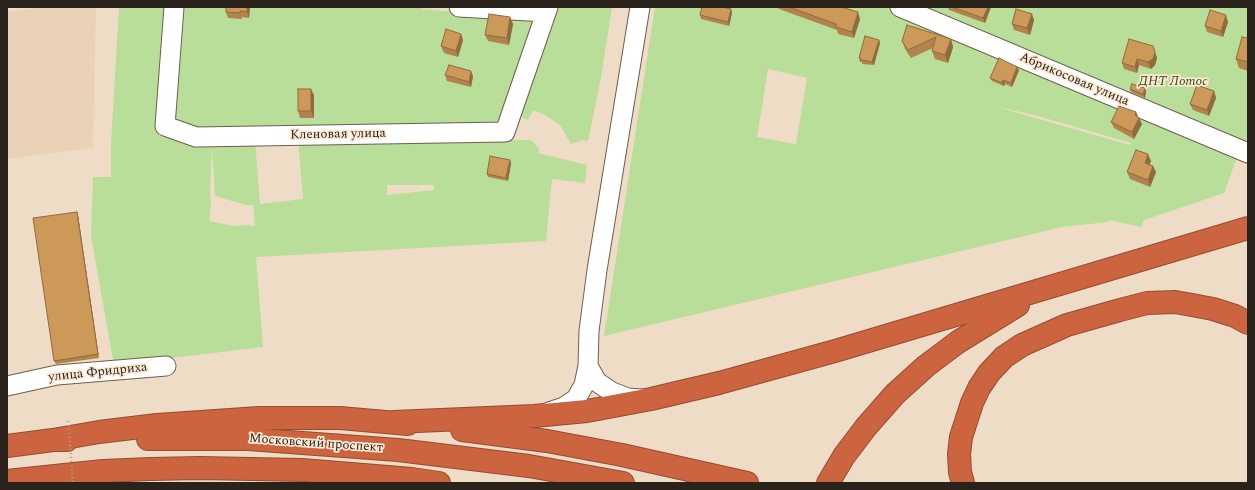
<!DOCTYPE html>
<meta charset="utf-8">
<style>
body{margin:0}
#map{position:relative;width:1255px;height:490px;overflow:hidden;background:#efdcc6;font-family:Spectral,serif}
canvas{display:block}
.frame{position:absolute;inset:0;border:8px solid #2a231b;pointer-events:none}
</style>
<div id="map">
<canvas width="1255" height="490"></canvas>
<div class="frame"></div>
</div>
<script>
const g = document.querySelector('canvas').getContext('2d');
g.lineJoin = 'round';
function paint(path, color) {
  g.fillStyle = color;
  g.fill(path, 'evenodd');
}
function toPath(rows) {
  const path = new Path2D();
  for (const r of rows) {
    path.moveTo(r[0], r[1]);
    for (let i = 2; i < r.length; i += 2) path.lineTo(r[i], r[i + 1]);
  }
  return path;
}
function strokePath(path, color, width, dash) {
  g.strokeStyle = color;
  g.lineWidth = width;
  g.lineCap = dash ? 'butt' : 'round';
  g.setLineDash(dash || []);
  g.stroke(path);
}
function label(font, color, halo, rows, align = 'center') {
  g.font = font + ' Spectral,serif';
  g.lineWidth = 3.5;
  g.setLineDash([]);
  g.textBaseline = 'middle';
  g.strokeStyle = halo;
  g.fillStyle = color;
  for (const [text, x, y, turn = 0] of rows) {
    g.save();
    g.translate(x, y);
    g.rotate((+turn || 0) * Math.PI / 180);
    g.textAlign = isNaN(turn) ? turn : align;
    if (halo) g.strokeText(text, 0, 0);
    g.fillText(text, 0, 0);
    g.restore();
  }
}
paint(toPath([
 [40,7,96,7,93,148,7,159,7,12]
]), '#ead2b6');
paint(toPath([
 [119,7,169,7,165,92,159,136,186,141,255,140,260,204,303,199,298,139,531,140,539,149,538,153,587,165,585,183,552,179,546,241,256,257,263,347,114,365,91,236,93,177,111,177,111,144],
 [212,147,215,196,246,205,253,205,255,226,248,225,233,226,209,221,211,205,210,194],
 [387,185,434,185,434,190,387,195],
 [177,7,422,7,422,9,540,20,501,121,497,121,486,130,197,133,173,125],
 [554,7,612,7,600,83,588,141,583,140,571,144,560,125,545,115,535,111,533,111,528,120,517,115],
 [655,7,1248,7,1248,164,1236,160,1224,193,1144,220,1141,227,1109,220,1108,222,1062,227,604,336],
 [768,69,807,78,796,144,757,137],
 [990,105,1034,115,1131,143,1130,145]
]), '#b8de99');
const minor = toPath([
 [174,7,165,126,196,137,505,132,548,7],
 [459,7,546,12],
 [900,7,1248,153],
 [588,366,589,331,597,270,640,7],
 [7,386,57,375,166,366],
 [549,412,564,407,576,399,584,385,588,366,597,382,612,392,628,398,642,399]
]);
const highway = toPath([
 [394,422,534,416,587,411,651,399,719,383,835,351,1248,228],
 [462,430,547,441,622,455,747,483],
 [148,439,248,439,398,450,529,466,623,483],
 [53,440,99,432,157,425,259,418,340,418,408,424],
 [7,446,53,440,67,440],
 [7,481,103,471,151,469,200,468,302,470,412,479,439,483],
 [828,483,844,456,866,427,895,394,926,366,958,342,1018,305],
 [963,483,960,472,959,454,961,437,972,403,979,388,989,373,1004,357,1022,345,1067,325,1120,310,1147,303,1175,302,1192,305,1213,309,1235,316,1248,323]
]);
strokePath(minor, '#6f5e4c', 21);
strokePath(highway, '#934d33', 24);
strokePath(minor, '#fff', 19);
strokePath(highway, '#cc6440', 22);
strokePath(toPath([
 [68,421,73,483]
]), '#ae9f8d', 2.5, [1, 3]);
paint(toPath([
 [226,7,250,7,249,18,242,17,242,19,228,18,226,12],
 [778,7,841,7,860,19,854,38,838,34,837,30,779,9],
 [948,7,991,7,985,23,949,10],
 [731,9,732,13,729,26,701,19,700,15],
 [510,17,513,24,509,45,488,41,485,35],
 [1034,20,1030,35,1014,30,1012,24],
 [1228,22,1223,37,1207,32,1205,26],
 [907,25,951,39,953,47,948,63,935,59,932,51,933,48,911,58,905,49,902,41],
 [461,34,463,40,458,57,444,53,441,46],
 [1248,38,1248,71,1239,68,1236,59],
 [880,43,874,65,862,64,862,62,860,62,859,58],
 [1153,46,1157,58,1155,65,1151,69,1139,65,1137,73,1124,69,1122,63],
 [1019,70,1012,87,1005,84,1004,86,992,81,990,78],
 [445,75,473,76,471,87,447,81],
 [1130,89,1146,91,1145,98,1131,92],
 [1214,91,1216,98,1209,116,1193,110,1190,104],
 [314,95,314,118,300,118,298,111],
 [1136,112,1142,124,1134,139,1114,128,1111,122],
 [1151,161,1149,164,1153,166,1156,172,1150,187,1130,179,1127,172],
 [511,163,508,181,488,177,487,174],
 [78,215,99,358,56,364,54,361]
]), '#b0844c');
paint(toPath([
 [247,7,250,7,249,18,247,12],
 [988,7,991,7,985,23,983,18],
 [731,9,732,13,729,26,728,22],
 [858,12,860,19,854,38,852,32],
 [1032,14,1034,20,1030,35,1027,28],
 [1226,15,1228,22,1223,37,1221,31],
 [510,17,513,24,509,45,507,38],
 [461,34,463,40,458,57,456,51],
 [951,39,953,47,948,63,945,55],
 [879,40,880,43,874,65,872,62],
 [1153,46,1157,58,1155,65,1151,69,1148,62],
 [1137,59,1139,65,1137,73,1135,67],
 [1017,67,1019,70,1012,87,1011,83],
 [471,71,473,76,471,87,469,82],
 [1003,80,1005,84,1004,86,1002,83],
 [1145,88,1146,91,1145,98,1143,94],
 [311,89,314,95,314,118,311,111],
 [1214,91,1216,98,1209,116,1207,110],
 [1136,112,1138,119,1139,118,1142,124,1134,139,1132,132],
 [1148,154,1151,161,1148,169,1145,163],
 [510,160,511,163,508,181,506,178],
 [1153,166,1156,172,1150,187,1148,180],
 [77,212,78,215,99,358,98,354]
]), '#906b3e');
const building = toPath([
 [226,7,247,7,247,12,240,11,240,13,226,12,226,7],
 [702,7,722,7,731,9,728,22,700,15,702,7],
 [789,7,841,7,858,12,852,32,836,27,836,24,789,7],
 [952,7,988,7,983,18,952,7],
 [1016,9,1032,14,1027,28,1012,24,1016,9],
 [1210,10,1226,15,1221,31,1205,26,1210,10],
 [489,14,510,17,507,38,485,35,489,14],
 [907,25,951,39,945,55,932,51,936,37,908,50,902,41,907,25],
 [446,29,461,34,456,51,441,46,446,29],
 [865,36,879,40,872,62,861,60,861,59,859,58,865,36],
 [1242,37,1248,38,1248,62,1236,59,1242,37],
 [1129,39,1153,46,1155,52,1153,59,1148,62,1137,59,1135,67,1122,63,1129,39],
 [999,58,1017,67,1011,83,1003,80,1002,83,990,78,999,58],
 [449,65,471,71,469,82,445,75,449,65],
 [1132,84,1145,88,1143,94,1130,89,1132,84],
 [1197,85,1214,91,1207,110,1190,104,1197,85],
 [298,89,311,89,311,111,298,111,298,89],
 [1119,106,1136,112,1135,115,1139,118,1132,132,1111,122,1119,106],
 [1136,150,1148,154,1145,163,1153,166,1148,180,1127,172,1136,150],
 [490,156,510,160,506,178,487,174,490,156],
 [77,212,98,354,54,361,33,218,77,212]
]);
paint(building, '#cd9958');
strokePath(building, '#906b3e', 1);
label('13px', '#2a231b', '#fce9d3', [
 ["Абрикосовая улица",1074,80,23],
 ["Кленовая улица",338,135,-1],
 ["улица Фридриха",98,373,-6],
 ["Московский проспект",316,444,4]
]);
label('italic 13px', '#2f4817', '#fce9d3', [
 ["ДНТ Лотос",1173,82]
]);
</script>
